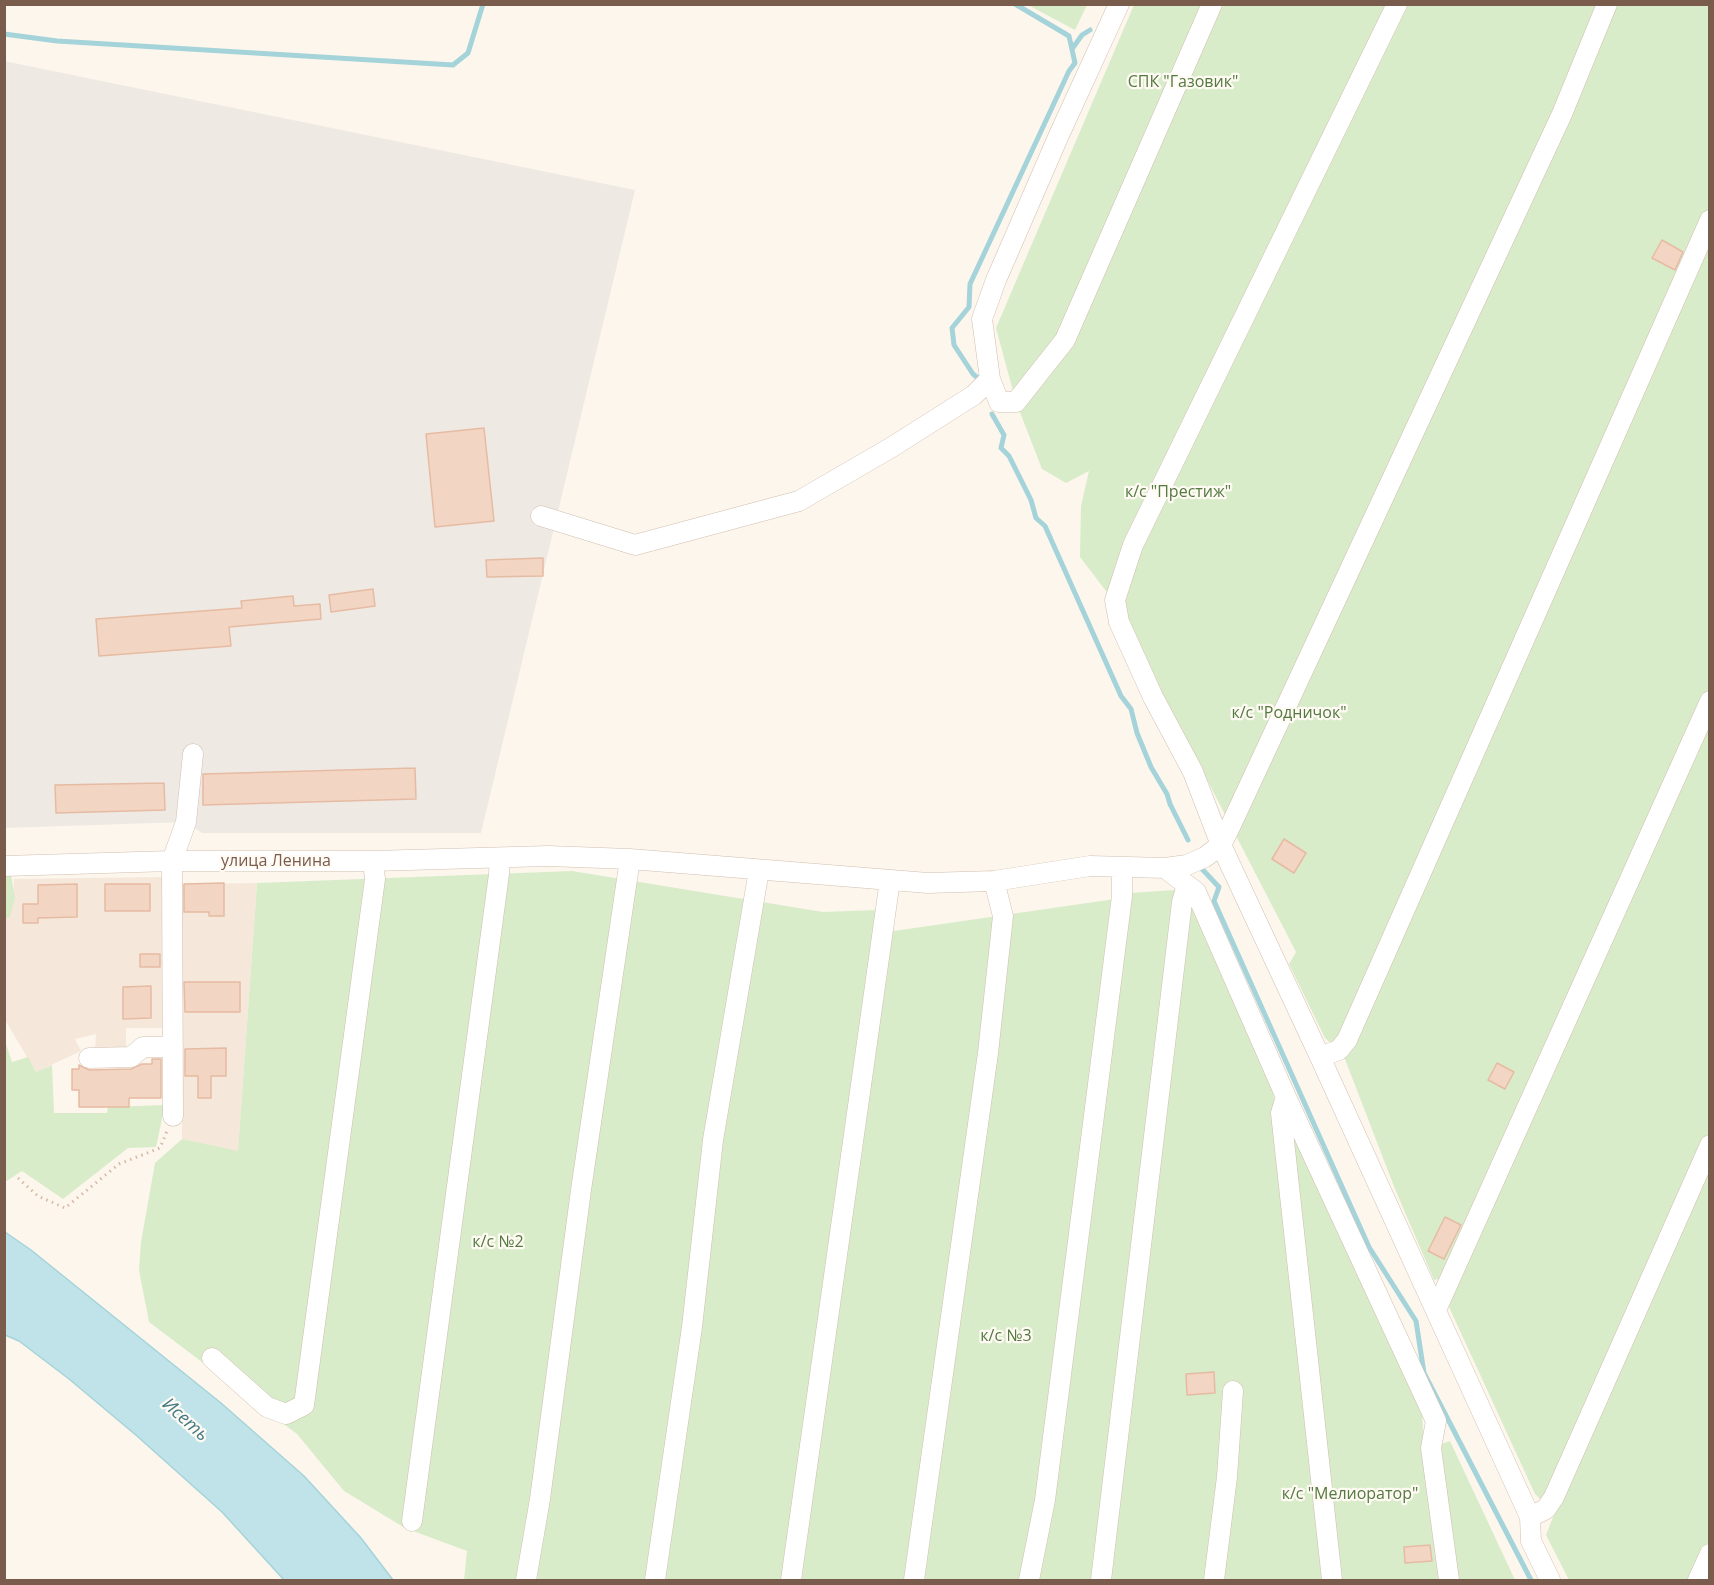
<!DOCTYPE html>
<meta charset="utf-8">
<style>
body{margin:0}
#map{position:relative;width:1714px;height:1585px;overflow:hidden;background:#fdf6ec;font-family:"Open Sans",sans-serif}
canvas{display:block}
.frame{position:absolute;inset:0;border:6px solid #7a5c4d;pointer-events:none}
</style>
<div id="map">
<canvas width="1714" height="1585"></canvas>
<div class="frame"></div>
</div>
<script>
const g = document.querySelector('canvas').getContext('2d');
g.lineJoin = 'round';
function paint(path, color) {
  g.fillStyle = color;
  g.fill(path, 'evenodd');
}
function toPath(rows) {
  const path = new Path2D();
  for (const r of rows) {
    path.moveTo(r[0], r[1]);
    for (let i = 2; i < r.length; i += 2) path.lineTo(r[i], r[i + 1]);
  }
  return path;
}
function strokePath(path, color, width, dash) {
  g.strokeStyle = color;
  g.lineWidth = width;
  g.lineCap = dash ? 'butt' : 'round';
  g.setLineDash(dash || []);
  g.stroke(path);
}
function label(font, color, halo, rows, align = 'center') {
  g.font = font + ' "Open Sans",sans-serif';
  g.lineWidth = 4.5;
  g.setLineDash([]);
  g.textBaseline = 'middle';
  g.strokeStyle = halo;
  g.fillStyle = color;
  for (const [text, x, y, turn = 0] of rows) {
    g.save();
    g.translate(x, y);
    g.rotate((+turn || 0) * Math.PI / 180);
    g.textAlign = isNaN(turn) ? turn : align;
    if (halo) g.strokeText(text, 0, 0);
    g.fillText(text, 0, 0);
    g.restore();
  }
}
paint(toPath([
 [161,877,181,884,257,883,238,1152,182,1139,182,1037,161,1028,126,1028,126,1049,95,1050,96,1034,75,1039,81,1051,36,1072,5,1020,4,916,13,898,14,879]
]), '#f5e8da');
paint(toPath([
 [4,61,635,190,481,833,202,833,185,822,5,828]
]), '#efe9e4');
paint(toPath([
 [1028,5,1087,5,1075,30],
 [1134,5,1709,5,1709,1580,1569,1580,1546,1535,1560,1500,1543,1502,1535,1494,1449,1307,1455,1291,1443,1278,1434,1280,1395,1189,1343,1054,1325,1038,1289,964,1296,952,1123,617,1123,599,1106,591,1080,557,1081,506,1089,471,1066,483,1042,469,1016,402,996,328],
 [572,871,823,912,876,910,873,934,1115,899,1130,893,1175,890,1176,898,1198,911,1273,1085,1275,1113,1287,1113,1422,1411,1424,1450,1450,1441,1515,1580,464,1580,467,1551,405,1528,344,1491,297,1434,149,1322,139,1270,141,1242,155,1163,182,1139,238,1151,257,883],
 [4,875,11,875,15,898,10,917,5,919],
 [4,1038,12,1062,28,1057,36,1072,52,1065,54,1113,107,1113,108,1107,165,1105,156,1147,128,1148,63,1199,22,1171,5,1182]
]), '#d8ecc9');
const water = toPath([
 [5,1232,31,1250,221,1403,304,1476,361,1538,393,1580,284,1580,222,1512,137,1436,69,1379,19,1341,5,1335,5,1232]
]);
paint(water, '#bfe3e8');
strokePath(water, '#a5d3da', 1.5);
strokePath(toPath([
 [4,34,57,41,453,65,468,53,483,4],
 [1072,49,1082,35,1090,30],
 [979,379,973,374,954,345,952,328,969,307,970,284,1069,71,1075,63,1069,36,1015,4],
 [992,414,1004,435,1001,448,1009,456,1031,500,1036,518,1045,526,1121,696,1131,709,1137,733,1151,767,1167,794,1170,804,1188,840],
 [1201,868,1219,887,1214,901,1369,1247,1416,1321,1424,1373,1531,1580]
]), '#a5d3da', 5);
const building = toPath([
 [1662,240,1683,252,1675,270,1652,258,1662,240],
 [484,428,494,521,435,527,426,434,484,428],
 [543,558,543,576,487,577,486,560,543,558],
 [373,589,375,606,331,612,329,595,373,589],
 [293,596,294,606,320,604,321,619,229,627,231,646,99,656,96,619,242,608,241,601,293,596],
 [415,768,416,799,203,805,203,774,415,768],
 [164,783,165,810,56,813,55,785,164,783],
 [1284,839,1306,853,1294,873,1272,859,1284,839],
 [224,883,224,916,209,916,209,912,184,912,184,884,224,883],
 [77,884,77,917,38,918,38,923,23,923,23,904,38,904,38,885,77,884],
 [105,884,150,884,150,911,105,911,105,884],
 [140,954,160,954,160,967,140,967,140,954],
 [184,982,240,982,240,1012,185,1012,184,982],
 [151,986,151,1018,123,1019,123,987,151,986],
 [226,1048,226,1076,211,1076,211,1098,198,1098,198,1076,185,1076,185,1049,226,1048],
 [152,1059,161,1059,161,1098,129,1098,129,1107,79,1107,79,1090,72,1090,72,1069,79,1069,79,1065,89,1070,131,1069,142,1064,152,1064,152,1059],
 [1497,1063,1514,1072,1505,1089,1488,1080,1497,1063],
 [1445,1217,1461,1225,1444,1259,1428,1251,1445,1217],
 [1214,1372,1215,1393,1187,1395,1186,1374,1214,1372],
 [1430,1545,1432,1561,1405,1563,1404,1547,1430,1545]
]);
paint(building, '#f3d5c3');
strokePath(building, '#e6bba3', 1.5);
const minor = toPath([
 [1397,4,1133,545,1115,600,1119,622,1153,697,1193,772,1221,845,1320,1057,1530,1517,1531,1541,1550,1580],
 [990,379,999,402,1016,402,1065,340,1212,4],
 [541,516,635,545,799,501,892,447,974,395,990,379,982,319,996,280,1059,135,1119,4],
 [4,866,172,861,373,861,548,856,630,859,928,883,994,881,1090,866,1165,868,1187,865,1205,857,1221,845,1230,827,1562,114,1607,4],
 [1165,868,1196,892,1286,1097,1436,1421,1431,1448,1449,1580],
 [1320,1057,1339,1050,1347,1040,1710,220],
 [89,1058,131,1057,143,1047,173,1047],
 [1286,1097,1281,1113,1332,1580],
 [173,1116,172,861,186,822,193,754],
 [1436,1310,1710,701],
 [212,1358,267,1407,286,1414,304,1405,375,879,373,861],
 [1530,1517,1546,1509,1554,1497,1710,1145],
 [412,1521,499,874,500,858],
 [526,1580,540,1499,581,1190,630,859],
 [655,1580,692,1327,713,1140,759,870],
 [791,1580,890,880],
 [914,1580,988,1053,1003,916,994,881],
 [1029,1580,1045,1500,1122,896,1122,867],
 [1101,1580,1182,902,1187,885],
 [1214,1580,1227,1477,1233,1391],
 [1698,1580,1710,1554]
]);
strokePath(minor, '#d1beb0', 21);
strokePath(toPath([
 [18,1178,38,1196,65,1208,119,1164,160,1148,167,1131]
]), '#d9b8a5', 3, [1.5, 4.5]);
strokePath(minor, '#fff', 20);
label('16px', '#537a41', '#fffaf3', [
 ["СПК \"Газовик\"",1183,82],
 ["к/с \"Престиж\"",1178,492],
 ["к/с \"Родничок\"",1289,713],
 ["к/с №2",498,1242],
 ["к/с №3",1006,1336],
 ["к/с \"Мелиоратор\"",1350,1494]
]);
label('16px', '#7a5c4d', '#fffaf3', [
 ["улица Ленина",276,861]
]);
label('italic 18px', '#437c86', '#fffaf3', [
 ["Исеть",185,1420,42]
]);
</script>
